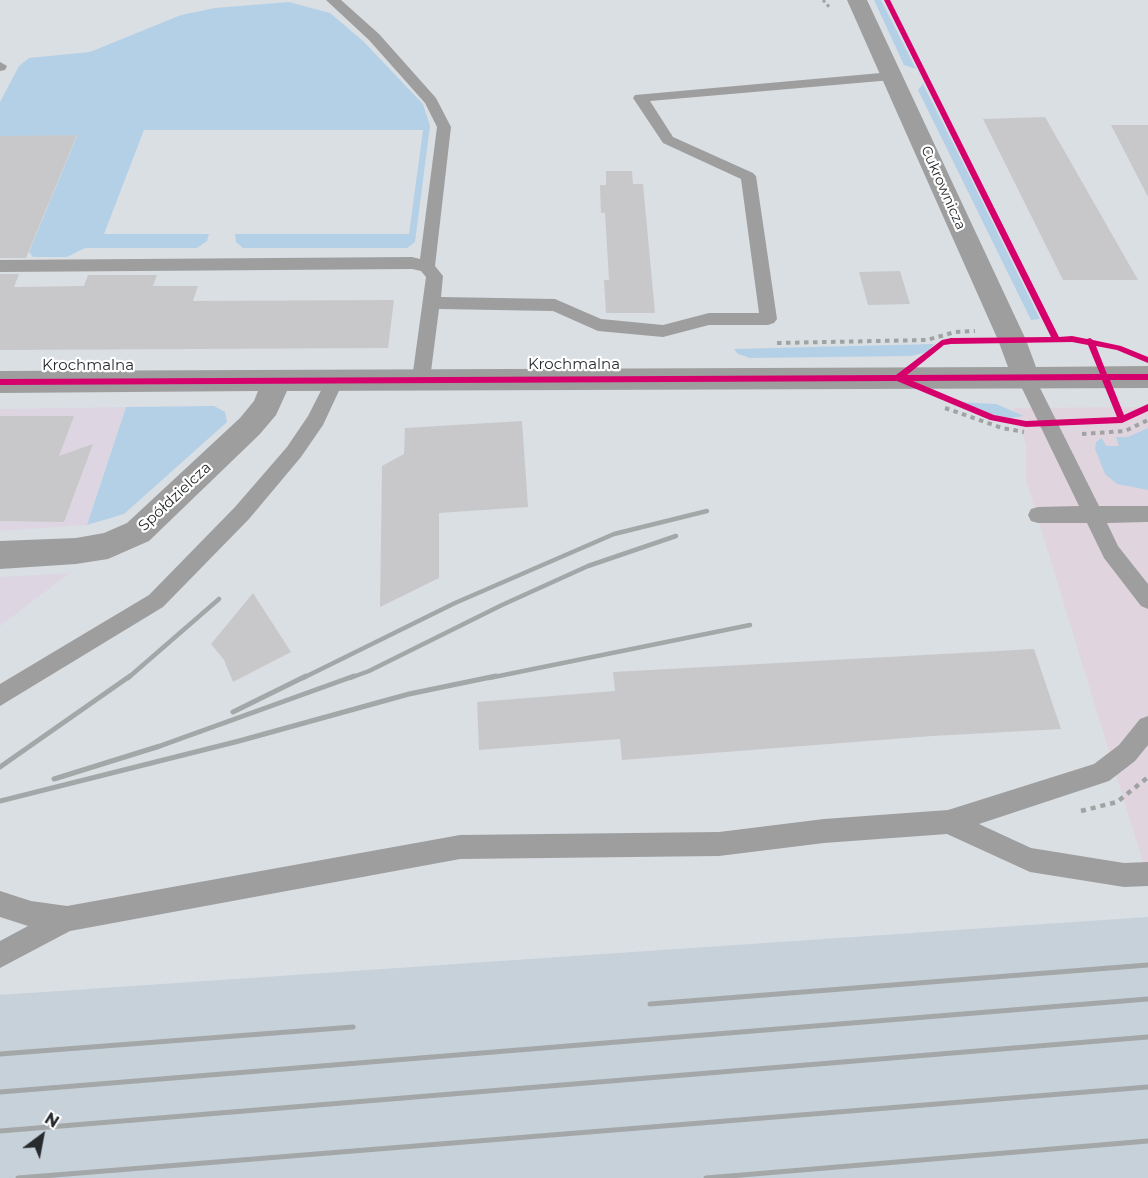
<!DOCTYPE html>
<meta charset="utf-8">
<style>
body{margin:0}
#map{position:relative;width:1148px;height:1178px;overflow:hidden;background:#dadfe4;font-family:Montserrat,sans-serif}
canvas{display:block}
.north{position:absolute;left:12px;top:1106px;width:60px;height:60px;-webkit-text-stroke:4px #fff;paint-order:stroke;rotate:32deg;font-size:16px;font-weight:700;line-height:24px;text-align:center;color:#282b2e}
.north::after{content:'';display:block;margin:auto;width:21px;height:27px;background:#282b2e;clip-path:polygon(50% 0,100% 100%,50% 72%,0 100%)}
</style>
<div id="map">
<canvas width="1148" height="1178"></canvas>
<div class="north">N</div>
</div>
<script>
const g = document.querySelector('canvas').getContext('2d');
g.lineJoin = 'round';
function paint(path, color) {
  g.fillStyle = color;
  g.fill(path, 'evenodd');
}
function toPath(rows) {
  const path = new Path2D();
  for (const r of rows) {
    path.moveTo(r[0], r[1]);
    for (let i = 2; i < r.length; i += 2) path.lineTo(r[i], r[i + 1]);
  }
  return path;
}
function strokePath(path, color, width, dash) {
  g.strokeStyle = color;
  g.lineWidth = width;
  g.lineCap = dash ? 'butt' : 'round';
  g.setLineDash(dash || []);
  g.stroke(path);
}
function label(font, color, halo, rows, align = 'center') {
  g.font = font + ' Montserrat,sans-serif';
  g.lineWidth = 4.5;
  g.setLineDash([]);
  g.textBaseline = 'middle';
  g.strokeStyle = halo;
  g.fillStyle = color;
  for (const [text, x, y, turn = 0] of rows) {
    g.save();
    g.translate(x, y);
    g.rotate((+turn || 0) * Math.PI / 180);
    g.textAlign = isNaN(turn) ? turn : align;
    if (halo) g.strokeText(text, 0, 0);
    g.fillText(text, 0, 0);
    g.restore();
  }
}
paint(toPath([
 [1148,407,1148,879,1026,480,1026,446,1014,408]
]), '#e0d5de');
paint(toPath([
 [126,407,87,525,0,531,0,409],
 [70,573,0,626,0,577]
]), '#ddd6e2');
paint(toPath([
 [1148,917,1148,1178,0,1178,0,995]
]), '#c7d1da');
paint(toPath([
 [874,0,881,0,916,69,904,65],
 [289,2,330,13,363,41,423,104,430,126,415,242,407,248,243,248,236,242,235,234,409,234,423,130,144,130,104,234,209,234,207,241,197,248,85,248,67,257,33,257,29,252,77,136,0,136,0,102,19,66,29,58,90,52,181,15,215,8],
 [923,84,970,177,1040,319,1031,320,918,90],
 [934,344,927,352,911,356,750,358,738,354,734,349],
 [959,402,996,404,1024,416,1011,418,994,416],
 [214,406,225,412,227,422,124,514,87,525,126,407],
 [1148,428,1148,490,1117,484,1105,474,1095,449,1096,442,1102,438,1106,446,1119,446,1116,437,1128,437]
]), '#b4d0e7');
paint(toPath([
 [1045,117,1138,280,1063,280,983,119],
 [1111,125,1148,125,1148,197],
 [77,135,26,258,0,258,0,136],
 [606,171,632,171,633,184,643,184,655,313,606,313,604,280,609,280,605,213,601,213,600,185,606,185],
 [900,271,910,304,868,305,859,272],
 [0,274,19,274,14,287,84,286,88,275,157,275,153,286,198,286,193,301,394,300,388,348,0,350],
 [0,416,74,416,59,456,93,444,64,522,0,521],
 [522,421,528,507,439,513,439,578,380,607,382,466,404,454,405,428],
 [253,593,291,652,233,682,224,660,211,644],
 [1034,649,1061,729,932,736,622,760,620,739,479,750,477,702,615,691,613,672]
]), '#c8c8ca');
strokePath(toPath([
 [823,0,831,9]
]), '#a1a3a3', 3, [3, 3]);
strokePath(toPath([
 [777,343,927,340,955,332,975,331],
 [945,408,1002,428,1024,432],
 [1082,434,1125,431,1148,420]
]), '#a1a3a3', 4, [4.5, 4.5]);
strokePath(toPath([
 [1081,811,1117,802,1147,778]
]), '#a1a3a3', 4.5, [5, 5]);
paint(toPath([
 [326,0,341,0,379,34,436,98,451,127,435,266,443,276,441,297,555,299,601,319,663,325,709,313,759,313,741,179,663,143,633,98,635,95,892,72,899,76,892,80,650,101,673,137,753,173,756,176,777,319,774,323,768,325,709,325,663,337,598,331,553,311,439,309,430,379,427,384,421,386,415,384,412,379,426,277,421,271,412,269,0,272,0,260,412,257,420,259,437,127,425,103,369,40,326,0],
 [0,62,7,66,5,70,0,71,0,62],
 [1026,371,1032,373,1035,378,1099,506,1148,506,1148,522,1107,523,1118,546,1148,584,1148,609,1141,606,1104,558,1087,523,1038,523,1031,521,1028,515,1031,509,1038,507,1079,506,1017,378,1020,373,1026,371],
 [335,373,341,375,344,380,323,425,301,457,249,519,163,607,0,706,0,684,149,595,235,507,287,447,308,416,329,375,335,373],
 [1148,716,1148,745,1135,761,1109,781,979,824,1031,848,1124,863,1148,862,1148,886,1124,887,1030,872,947,834,824,843,719,856,460,859,70,931,0,968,0,941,28,926,0,917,0,891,31,901,67,906,460,835,719,832,824,819,948,810,1094,764,1119,745,1140,719,1148,716]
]), '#9e9e9e');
paint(toPath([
 [847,0,867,0,1026,340,1036,367,1148,366,1148,388,287,391,276,415,260,434,149,541,108,559,76,564,0,569,0,541,76,538,104,533,127,523,240,418,254,401,258,391,0,393,0,371,1008,367,998,340,847,0]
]), '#9e9e9e');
strokePath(toPath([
 [128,678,219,599],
 [303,678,455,603,614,534,707,511],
 [350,678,369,671,502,605,588,566,676,536],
 [489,678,750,625]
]), '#a4a7a8', 4.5);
strokePath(toPath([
 [233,712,306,676],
 [0,767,130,676],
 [54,779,160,746,354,676],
 [0,801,239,741,409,694,496,676],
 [650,1004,1148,965],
 [0,1054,353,1027],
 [0,1092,1148,999],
 [0,1131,1148,1037],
 [18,1178,1148,1087],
 [706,1178,1148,1141]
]), '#a4a7a8', 5);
paint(toPath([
 [884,0,890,0,1059,337,1072,336,1087,339,1090,338,1093,340,1121,346,1148,357,1148,363,1117,350,1096,346,1107,374,1148,374,1148,380,1110,380,1124,415,1148,404,1148,411,1122,423,1026,427,990,420,897,381,0,385,0,379,896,375,942,340,951,338,1051,337,884,0],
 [1072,342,1088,345,1100,374,907,375,944,345,951,344,1072,342],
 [1102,380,1117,417,1026,421,994,415,913,381,1102,380]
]), '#d6006c');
label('14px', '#282b2e', '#fff', [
 ["Cukrownicza",943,188,66]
]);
label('15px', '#282b2e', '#fff', [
 ["Krochmalna",574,365],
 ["Krochmalna",88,366],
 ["Spółdzielcza",175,497,-43]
]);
</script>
